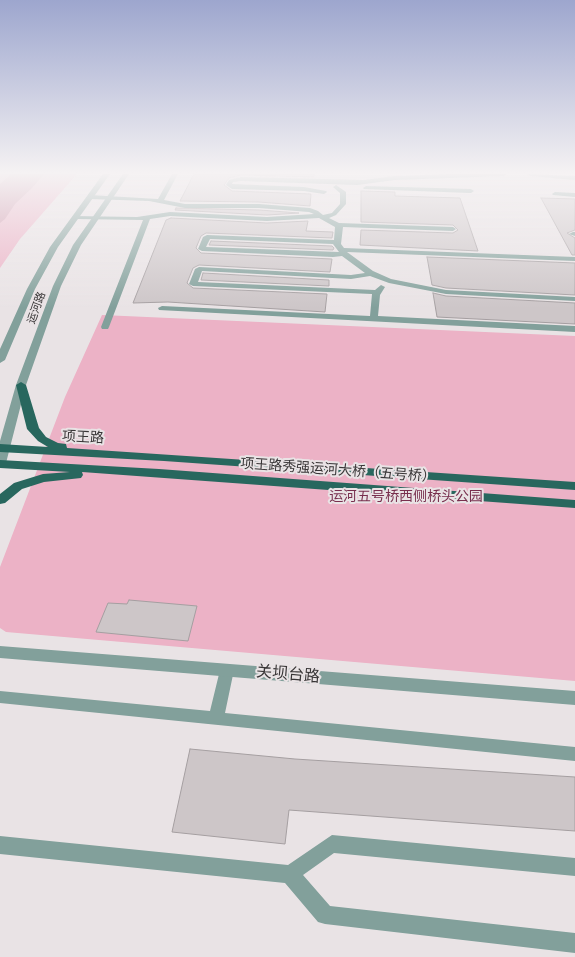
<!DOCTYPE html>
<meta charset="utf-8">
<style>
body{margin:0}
canvas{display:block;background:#e9e3e5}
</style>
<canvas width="575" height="957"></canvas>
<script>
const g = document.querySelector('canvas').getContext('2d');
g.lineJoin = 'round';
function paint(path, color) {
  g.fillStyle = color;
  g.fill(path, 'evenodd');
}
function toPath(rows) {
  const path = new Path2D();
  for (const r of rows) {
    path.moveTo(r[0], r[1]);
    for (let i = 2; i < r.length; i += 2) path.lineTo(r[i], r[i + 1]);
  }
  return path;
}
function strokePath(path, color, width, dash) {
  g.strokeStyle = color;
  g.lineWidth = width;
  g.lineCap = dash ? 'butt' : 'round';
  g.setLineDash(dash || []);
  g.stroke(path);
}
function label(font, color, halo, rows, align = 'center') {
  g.font = font + ' Poppins,"Noto Sans SC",sans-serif';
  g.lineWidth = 4;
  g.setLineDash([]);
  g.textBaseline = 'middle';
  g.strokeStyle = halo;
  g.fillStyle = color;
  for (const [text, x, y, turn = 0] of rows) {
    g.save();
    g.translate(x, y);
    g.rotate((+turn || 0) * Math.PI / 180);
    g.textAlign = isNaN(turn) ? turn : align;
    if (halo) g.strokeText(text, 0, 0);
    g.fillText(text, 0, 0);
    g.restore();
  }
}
paint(toPath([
 [0,174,77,174,20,239,0,268],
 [102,315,575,336,575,681,6,632,0,628,0,567,65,397]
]), '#ecb2c6');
paint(toPath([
 [11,174,44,174,32,188,15,204,5,219,0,223,0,184]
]), '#ce92a8');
const building = toPath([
 [194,174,314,174,314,177,241,175,229,178,224,185,232,191,311,194,310,206,259,202,180,201,194,174],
 [361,191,395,192,395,196,460,198,478,251,360,245,361,230,453,233,458,230,453,225,361,222,361,191],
 [541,198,575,199,575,230,567,233,575,238,575,255,572,255,541,198],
 [176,208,259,210,299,213,267,215,175,210,176,208],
 [171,218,267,223,308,221,306,231,333,232,332,238,206,233,201,236,196,248,201,253,332,259,330,272,199,265,193,268,187,283,193,288,327,294,325,312,168,302,133,303,166,220,171,218],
 [211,241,332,246,334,248,333,250,209,245,211,241],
 [427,257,575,263,575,295,446,288,432,285,427,257],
 [203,273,329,280,329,286,201,280,203,273],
 [433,293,446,296,575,303,575,324,437,317,433,293],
 [129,600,197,606,188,641,96,632,108,603,127,604,129,600],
 [190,749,295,759,575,777,575,831,289,810,285,844,172,832,190,749]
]);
paint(building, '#cdc6c8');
strokePath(building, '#a59fa1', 1);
paint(toPath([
 [172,174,178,174,164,200,185,204,259,204,310,208,318,211,323,215,332,213,340,204,340,193,333,187,336,185,346,192,346,204,336,215,329,218,339,223,453,227,456,229,453,231,343,227,341,244,344,248,575,257,575,261,347,252,373,271,391,279,446,290,575,297,575,301,446,294,389,283,370,276,351,279,202,271,198,282,375,290,381,285,385,287,380,295,378,316,575,326,575,332,159,310,158,308,162,306,370,316,372,294,193,286,189,284,195,269,199,267,351,275,365,273,342,256,333,257,202,251,198,249,203,237,207,235,334,240,335,227,319,218,267,221,170,216,150,219,109,327,108,329,102,329,101,327,143,220,75,219,73,218,73,216,137,217,170,212,267,217,314,214,309,212,259,208,185,208,149,201,90,199,87,197,90,195,158,199,172,174],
 [210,239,333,244,339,252,206,247,210,239],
 [450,174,507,174,504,176,395,180,357,185,241,181,233,182,232,184,304,187,326,191,327,192,324,194,304,191,232,189,226,185,229,180,241,177,364,180,395,176,450,174],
 [527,174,575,176,575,180,530,176,527,174],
 [366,186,471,189,474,191,471,193,364,189,363,188,366,186],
 [555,192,575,193,575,197,553,195,552,194,555,192],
 [573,232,575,232,575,236,569,234,573,232],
 [227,664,232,666,234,670,225,713,575,747,575,761,0,703,0,691,210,711,220,670,222,666,227,664],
 [332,835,575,858,575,876,334,853,303,875,330,906,575,933,575,953,325,924,318,922,285,883,0,854,0,836,288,865,332,835]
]), '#82a09b');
paint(toPath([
 [0,646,575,691,575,705,0,658,0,646]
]), '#82a09b');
paint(toPath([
 [103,174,110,174,58,247,35,289,5,360,0,363,0,349,27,289,50,247,103,174],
 [123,174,129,174,81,245,61,286,26,385,6,463,0,467,0,441,16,385,53,286,73,245,123,174]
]), '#82a09b');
paint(toPath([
 [21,382,26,385,39,428,46,437,58,443,66,444,67,448,575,482,575,490,164,461,0,452,0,444,48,447,38,441,27,429,16,385,21,382],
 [0,460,159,469,575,500,575,508,82,472,83,475,81,478,44,482,22,489,5,503,0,504,0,494,14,483,43,474,70,472,0,468,0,460]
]), '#28675e');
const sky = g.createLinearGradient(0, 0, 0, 308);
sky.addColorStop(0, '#9da6ce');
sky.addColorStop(0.56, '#f5f2f3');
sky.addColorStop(1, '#f5f2f300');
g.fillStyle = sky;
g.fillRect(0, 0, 575, 308);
label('11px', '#393637', '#e9e3e5', [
 ["运河路",37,308,-70]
]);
label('14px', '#393637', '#e9e3e5', [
 ["项王路",83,438,3],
 ["项王路秀强运河大桥（五号桥）",338,471,4]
]);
label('14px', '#782f4e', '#e9e3e5', [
 ["运河五号桥西侧桥头公园",406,497]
]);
label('16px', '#393637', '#e9e3e5', [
 ["关坝台路",288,675,5]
]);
</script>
